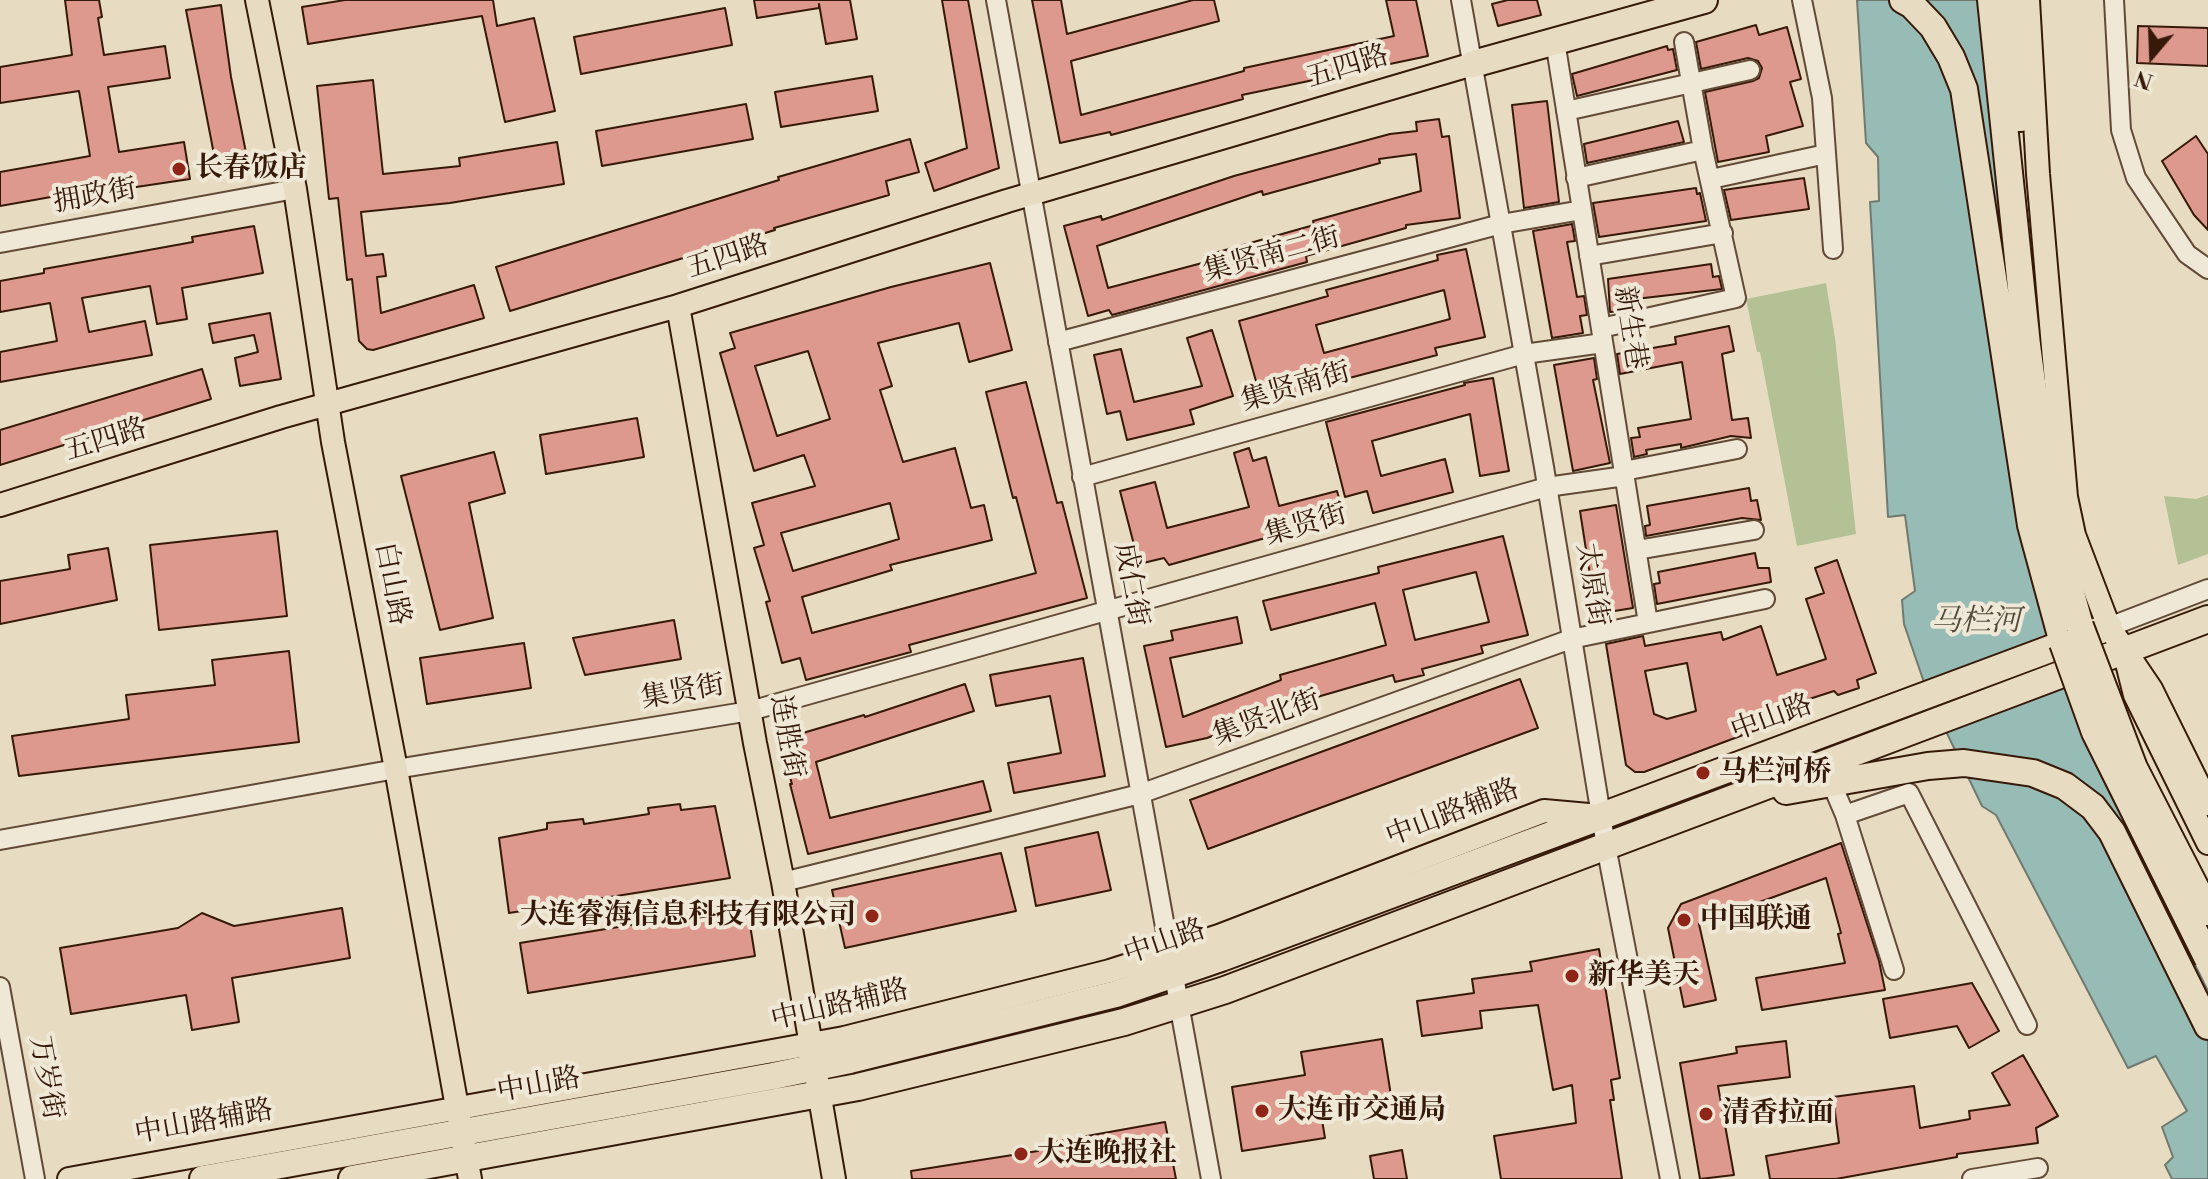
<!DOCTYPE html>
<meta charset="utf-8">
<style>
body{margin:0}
#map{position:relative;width:2208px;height:1179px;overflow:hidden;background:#e7dcc1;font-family:"Libre Bodoni",serif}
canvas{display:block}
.north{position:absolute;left:2112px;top:16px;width:80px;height:80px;-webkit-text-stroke:6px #efe8d7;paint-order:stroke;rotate:199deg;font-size:22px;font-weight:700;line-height:32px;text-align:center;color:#361908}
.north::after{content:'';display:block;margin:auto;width:28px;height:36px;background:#361908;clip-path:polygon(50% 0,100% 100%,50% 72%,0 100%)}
</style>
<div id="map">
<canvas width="2208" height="1179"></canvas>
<div class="north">N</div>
</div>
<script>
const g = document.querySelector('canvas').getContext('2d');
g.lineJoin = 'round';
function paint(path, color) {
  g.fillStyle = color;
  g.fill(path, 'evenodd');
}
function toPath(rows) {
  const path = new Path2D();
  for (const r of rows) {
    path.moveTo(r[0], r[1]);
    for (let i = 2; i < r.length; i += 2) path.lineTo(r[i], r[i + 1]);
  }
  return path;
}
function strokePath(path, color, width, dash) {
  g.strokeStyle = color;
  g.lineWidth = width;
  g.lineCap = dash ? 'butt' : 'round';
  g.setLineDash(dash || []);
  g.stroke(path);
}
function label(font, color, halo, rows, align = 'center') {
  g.font = font + ' "Libre Bodoni","Noto Serif SC",serif';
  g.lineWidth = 8;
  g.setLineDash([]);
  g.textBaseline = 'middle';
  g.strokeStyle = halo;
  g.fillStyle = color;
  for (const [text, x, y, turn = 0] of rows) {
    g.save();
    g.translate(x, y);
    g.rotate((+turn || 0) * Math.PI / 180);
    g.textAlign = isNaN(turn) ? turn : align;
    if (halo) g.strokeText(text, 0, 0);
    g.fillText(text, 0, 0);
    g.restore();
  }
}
paint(toPath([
 [1826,283,1835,338,1856,534,1797,546,1760,352,1757,352,1746,299],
 [2208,495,2208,554,2178,565,2164,496,2196,499]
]), '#b3c194');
const water = toPath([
 [1857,0,1994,0,2009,345,2055,656,2092,757,2208,991,2208,1179,2172,1179,2165,1165,2173,1157,2162,1127,2187,1111,2156,1056,2128,1068,1996,815,1982,806,1928,694,1904,624,1902,600,1915,591,1905,515,1888,517,1870,202,1879,201,1878,157,1866,143,1857,0]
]);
paint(water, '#97bbb5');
strokePath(water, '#707a70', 2);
const building = toPath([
 [65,0,99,0,102,17,98,18,104,55,165,46,170,78,108,87,119,152,184,142,190,179,96,193,96,189,0,206,0,172,90,156,79,91,0,103,0,67,72,55,65,0],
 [345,0,493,0,497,26,534,18,555,111,505,122,482,16,308,44,302,7,345,0],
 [754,0,850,0,857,39,826,44,819,4,819,8,757,18,754,0],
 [942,0,968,0,999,168,934,191,925,163,967,148,942,0],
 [1032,0,1061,0,1067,34,1193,0,1214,0,1219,21,1071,61,1081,115,1244,71,1244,68,1394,36,1386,0,1416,0,1428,56,1242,95,1243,99,1111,135,1110,132,1060,143,1032,0],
 [1508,0,1537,0,1541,15,1498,26,1492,4,1508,0],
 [221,5,231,77,249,168,218,175,186,10,221,5],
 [725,8,732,45,581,74,574,37,725,8],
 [1756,25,1759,35,1787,27,1801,79,1790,82,1803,126,1766,136,1769,152,1718,162,1705,92,1753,81,1759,78,1762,68,1758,61,1748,58,1701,69,1696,42,1756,25],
 [2138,26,2208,28,2208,66,2137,63,2138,26],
 [1667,46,1668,50,1673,49,1677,70,1577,96,1572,74,1667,46],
 [872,76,878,111,781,127,775,92,872,76],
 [373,80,383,174,460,166,459,158,557,142,564,184,450,203,361,212,366,256,383,254,386,276,377,277,381,313,474,285,484,318,373,350,367,349,359,341,352,279,347,280,338,198,329,199,317,86,373,80],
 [1547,101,1559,202,1524,208,1512,105,1547,101],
 [746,104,753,139,602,166,596,131,746,104],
 [1439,119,1442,137,1449,136,1460,218,1406,225,1406,228,1306,256,1307,262,1112,315,1109,310,1088,316,1064,226,1101,216,1102,220,1234,176,1390,134,1417,131,1416,122,1439,119],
 [1416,154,1421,191,1313,221,1314,225,1204,256,1206,262,1108,288,1097,246,1262,191,1263,195,1380,163,1379,159,1416,154],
 [1678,121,1684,142,1587,163,1584,144,1678,121],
 [2196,136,2208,154,2208,230,2194,215,2162,161,2196,136],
 [910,139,919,172,886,181,889,195,774,228,775,230,510,311,496,267,779,180,778,177,910,139],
 [1804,178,1809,209,1731,220,1724,190,1804,178],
 [1696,188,1697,194,1700,193,1706,221,1599,237,1593,203,1696,188],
 [1572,224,1575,241,1567,242,1577,297,1584,296,1587,315,1580,316,1583,333,1552,338,1533,231,1572,224],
 [254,226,263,273,182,288,187,319,157,324,150,286,82,298,89,332,145,321,152,355,0,382,0,352,57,341,50,303,0,312,0,281,44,273,44,269,193,242,192,237,254,226],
 [1466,249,1485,337,1435,348,1437,355,1334,382,1263,406,1239,321,1328,296,1326,290,1438,260,1437,255,1466,249],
 [1444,290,1450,319,1324,353,1316,325,1444,290],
 [990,263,1012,350,969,362,959,323,878,343,892,386,880,390,903,462,955,448,971,508,984,505,992,540,890,565,892,570,802,597,812,633,1036,573,1016,497,1013,498,986,392,1026,382,1057,503,1062,502,1087,598,909,645,911,652,806,680,800,658,782,663,766,602,770,601,754,548,764,545,752,503,815,486,804,455,754,471,720,353,735,348,730,333,891,287,990,263],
 [808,351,830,419,777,436,755,366,808,351],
 [890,503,899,539,793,571,781,533,890,503],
 [1711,264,1713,277,1719,276,1722,289,1618,301,1620,311,1610,312,1608,279,1711,264],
 [270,313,281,379,240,386,235,358,258,352,254,335,213,343,209,324,270,313],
 [1729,326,1734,351,1722,354,1732,420,1748,418,1751,438,1731,436,1681,448,1681,444,1646,450,1647,454,1634,457,1631,438,1640,437,1638,428,1691,419,1682,362,1620,374,1617,354,1676,344,1675,337,1729,326],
 [1212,330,1233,396,1190,410,1194,424,1127,440,1120,411,1107,414,1094,355,1121,349,1134,402,1202,386,1187,338,1212,330],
 [1594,358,1597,379,1593,380,1610,463,1573,471,1554,365,1594,358],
 [202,369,211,399,0,465,0,430,202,369],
 [1493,378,1509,471,1480,476,1470,414,1372,441,1381,476,1445,459,1453,492,1373,513,1367,491,1345,497,1326,422,1465,385,1464,383,1493,378],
 [637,418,644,457,546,474,540,435,637,418],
 [1249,448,1253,461,1266,457,1279,506,1337,491,1344,516,1169,565,1164,558,1139,564,1120,491,1155,482,1167,528,1249,507,1234,453,1249,448],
 [494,452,505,493,469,503,493,618,440,630,401,476,494,452],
 [1749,488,1751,501,1757,500,1761,520,1742,518,1646,536,1645,526,1650,525,1647,506,1749,488],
 [1616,505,1633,608,1596,614,1580,511,1616,505],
 [277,531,287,616,159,630,150,545,277,531],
 [1503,536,1528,635,1481,646,1483,653,1422,669,1424,675,1395,682,1393,675,1269,711,1271,714,1207,738,1166,747,1144,646,1173,640,1171,631,1237,617,1242,643,1170,658,1183,717,1281,680,1280,675,1386,645,1375,603,1271,630,1263,601,1379,573,1378,567,1503,536],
 [1476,572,1489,622,1415,640,1403,590,1476,572],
 [108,548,117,600,0,624,0,581,70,569,68,555,108,548],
 [1755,553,1758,568,1769,568,1771,582,1657,604,1654,584,1660,583,1658,572,1755,553],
 [1837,560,1876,673,1857,680,1859,688,1838,695,1834,691,1794,704,1798,714,1758,726,1759,729,1644,772,1635,772,1626,765,1606,644,1643,636,1645,646,1721,632,1723,640,1761,626,1777,675,1826,659,1806,599,1824,593,1815,568,1837,560],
 [1687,663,1696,711,1667,719,1654,714,1645,671,1687,663],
 [674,620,681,659,585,675,573,638,674,620],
 [524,643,531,688,427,704,420,658,524,643],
 [289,651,299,742,19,776,12,736,129,719,126,695,215,685,212,660,289,651],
 [1083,658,1105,776,1014,793,1008,763,1061,753,1050,696,996,706,990,675,1083,658],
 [1520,679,1538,728,1208,849,1190,800,1520,679],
 [965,684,974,711,816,762,830,818,983,781,991,811,808,854,790,784,792,784,779,740,864,715,865,717,965,684],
 [680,804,681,810,715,806,730,878,509,913,499,838,547,829,547,823,583,819,584,824,649,814,648,808,680,804],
 [1098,832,1111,890,1036,906,1025,848,1098,832],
 [1841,843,1879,961,1885,990,1762,1010,1756,978,1845,963,1838,934,1841,933,1826,878,1699,924,1716,1000,1684,1007,1668,928,1681,904,1841,843],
 [1001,853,1016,911,845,948,832,890,1001,853],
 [747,906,755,956,528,993,520,943,747,906],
 [342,908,350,958,232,978,239,1022,192,1030,186,995,71,1014,60,948,178,928,202,913,234,926,342,908],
 [1599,949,1620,1078,1611,1080,1614,1100,1610,1100,1622,1179,1501,1179,1494,1136,1576,1123,1572,1085,1553,1090,1538,1005,1480,1011,1482,1028,1422,1036,1417,1001,1474,993,1472,979,1532,971,1530,962,1599,949],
 [1972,983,1999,1031,1969,1048,1957,1026,1890,1038,1883,999,1972,983],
 [1382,1039,1392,1102,1321,1114,1325,1138,1242,1151,1232,1087,1305,1075,1301,1052,1382,1039],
 [1786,1041,1790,1077,1718,1086,1734,1175,1700,1179,1680,1063,1737,1053,1736,1047,1786,1041],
 [2023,1055,2058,1116,2036,1128,2038,1143,1957,1154,1957,1157,1836,1179,1770,1179,1766,1156,1839,1143,1833,1097,1914,1086,1920,1128,1970,1119,1969,1111,2010,1105,1992,1073,2023,1055],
 [1165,1122,1176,1179,912,1179,911,1171,1038,1151,1037,1145,1165,1122],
 [1402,1150,1407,1179,1374,1179,1370,1156,1402,1150]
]);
paint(building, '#de998e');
strokePath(building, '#361908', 2);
const minor = toPath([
 [996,0,1211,1179],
 [1461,0,1544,467,1606,846,1670,1179],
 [1802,0,1822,98,1833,249],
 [2114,0,2121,130,2136,178,2187,254,2208,269],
 [1555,41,1648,623],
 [1566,111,1750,70],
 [1576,178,1703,150],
 [1711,179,1826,154],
 [0,243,295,189],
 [1589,256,1723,233],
 [1601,328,1736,298,1703,150,1684,42],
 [1058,342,1501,224,1582,210],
 [1624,471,1737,449],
 [1082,477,1524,354,1603,343],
 [1637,550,1754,530],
 [2109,627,2208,589],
 [1831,782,1845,815,1894,970],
 [1845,815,1909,793,2027,1025],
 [0,840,396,769,750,711,1547,487,1625,476],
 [783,882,1140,794,1571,639,1765,599],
 [0,987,35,1179],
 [1972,1179,2038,1168]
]);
const major = toPath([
 [257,0,295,189,333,442,396,769,470,1179],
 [2028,0,2038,174,2066,497,2074,535,2109,627,2151,689,2208,804],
 [678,306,755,743,783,882,834,1179],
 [0,505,281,417,678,306,1007,201,1473,64],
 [2127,663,2135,695,2208,843],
 [69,1179,844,1038,1110,971,1219,936,1544,811,1600,816]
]);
const highway = toPath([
 [1903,0,1912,5,1933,27,1951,57,1964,89,2031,525,2063,643],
 [1991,0,2027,345,2050,517,2080,626],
 [2013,0,2020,118],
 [1473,64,1704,0],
 [1786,791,1928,766,1964,763,2033,773,2065,786,2093,807,2112,832,2208,1026],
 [203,1179,773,1076,850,1060,1116,994,1221,958,2109,627],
 [352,1179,858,1087,1124,1022,1225,990,2208,619]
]);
strokePath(minor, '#624a36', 22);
strokePath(major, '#361908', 26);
strokePath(highway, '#361908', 30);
strokePath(minor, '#efe8d7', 18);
strokePath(major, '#e7dcc1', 22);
strokePath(highway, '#e7dcc1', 26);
const highwayBridge = toPath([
 [2080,626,2134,768,2208,912],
 [2063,643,2095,732,2208,959]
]);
strokePath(highwayBridge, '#361908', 30, []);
strokePath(highwayBridge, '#e7dcc1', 26);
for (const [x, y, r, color] of [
 [179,169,8,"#8f2418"],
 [1703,773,8,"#8f2418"],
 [872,916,8,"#8f2418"],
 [1684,920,8,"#8f2418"],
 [1572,976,8,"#8f2418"],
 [1262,1111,8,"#8f2418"],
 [1706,1114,8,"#8f2418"],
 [1021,1154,8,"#8f2418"]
]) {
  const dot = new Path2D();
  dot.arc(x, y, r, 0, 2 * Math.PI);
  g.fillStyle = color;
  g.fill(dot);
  strokePath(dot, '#efe8d7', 3);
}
label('28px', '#361908', '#efe8d7', [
 ["五四路",1348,68,-17],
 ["拥政街",95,197,-10],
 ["集贤南二街",1272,256,-15],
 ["五四路",728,258,-18],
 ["新生巷",1629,328,81],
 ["集贤南街",1296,388,-16],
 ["五四路",106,441,-17],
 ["集贤街",1306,526,-16],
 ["白山路",391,584,79],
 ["成仁街",1130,585,80],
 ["太原街",1591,585,81],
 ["集贤街",683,693,-10],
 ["集贤北街",1267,719,-20],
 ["中山路",1772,719,-20],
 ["连胜街",786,737,80],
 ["中山路辅路",1453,814,-21],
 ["中山路",1165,943,-19],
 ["中山路辅路",840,1006,-13],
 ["万岁街",45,1078,80],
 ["中山路",539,1086,-10],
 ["中山路辅路",204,1123,-10]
]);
label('bold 28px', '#361908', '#efe8d7', [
 ["长春饭店",195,169],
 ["马栏河桥",1719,773],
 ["大连睿海信息科技有限公司",856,916,"right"],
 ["中国联通",1700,920],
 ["新华美天",1588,976],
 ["大连市交通局",1278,1111],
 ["清香拉面",1722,1114],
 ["大连晚报社",1037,1154]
], 'left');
label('italic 30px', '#534a3c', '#efe8d7', [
 ["马栏河",1976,623]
]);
</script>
